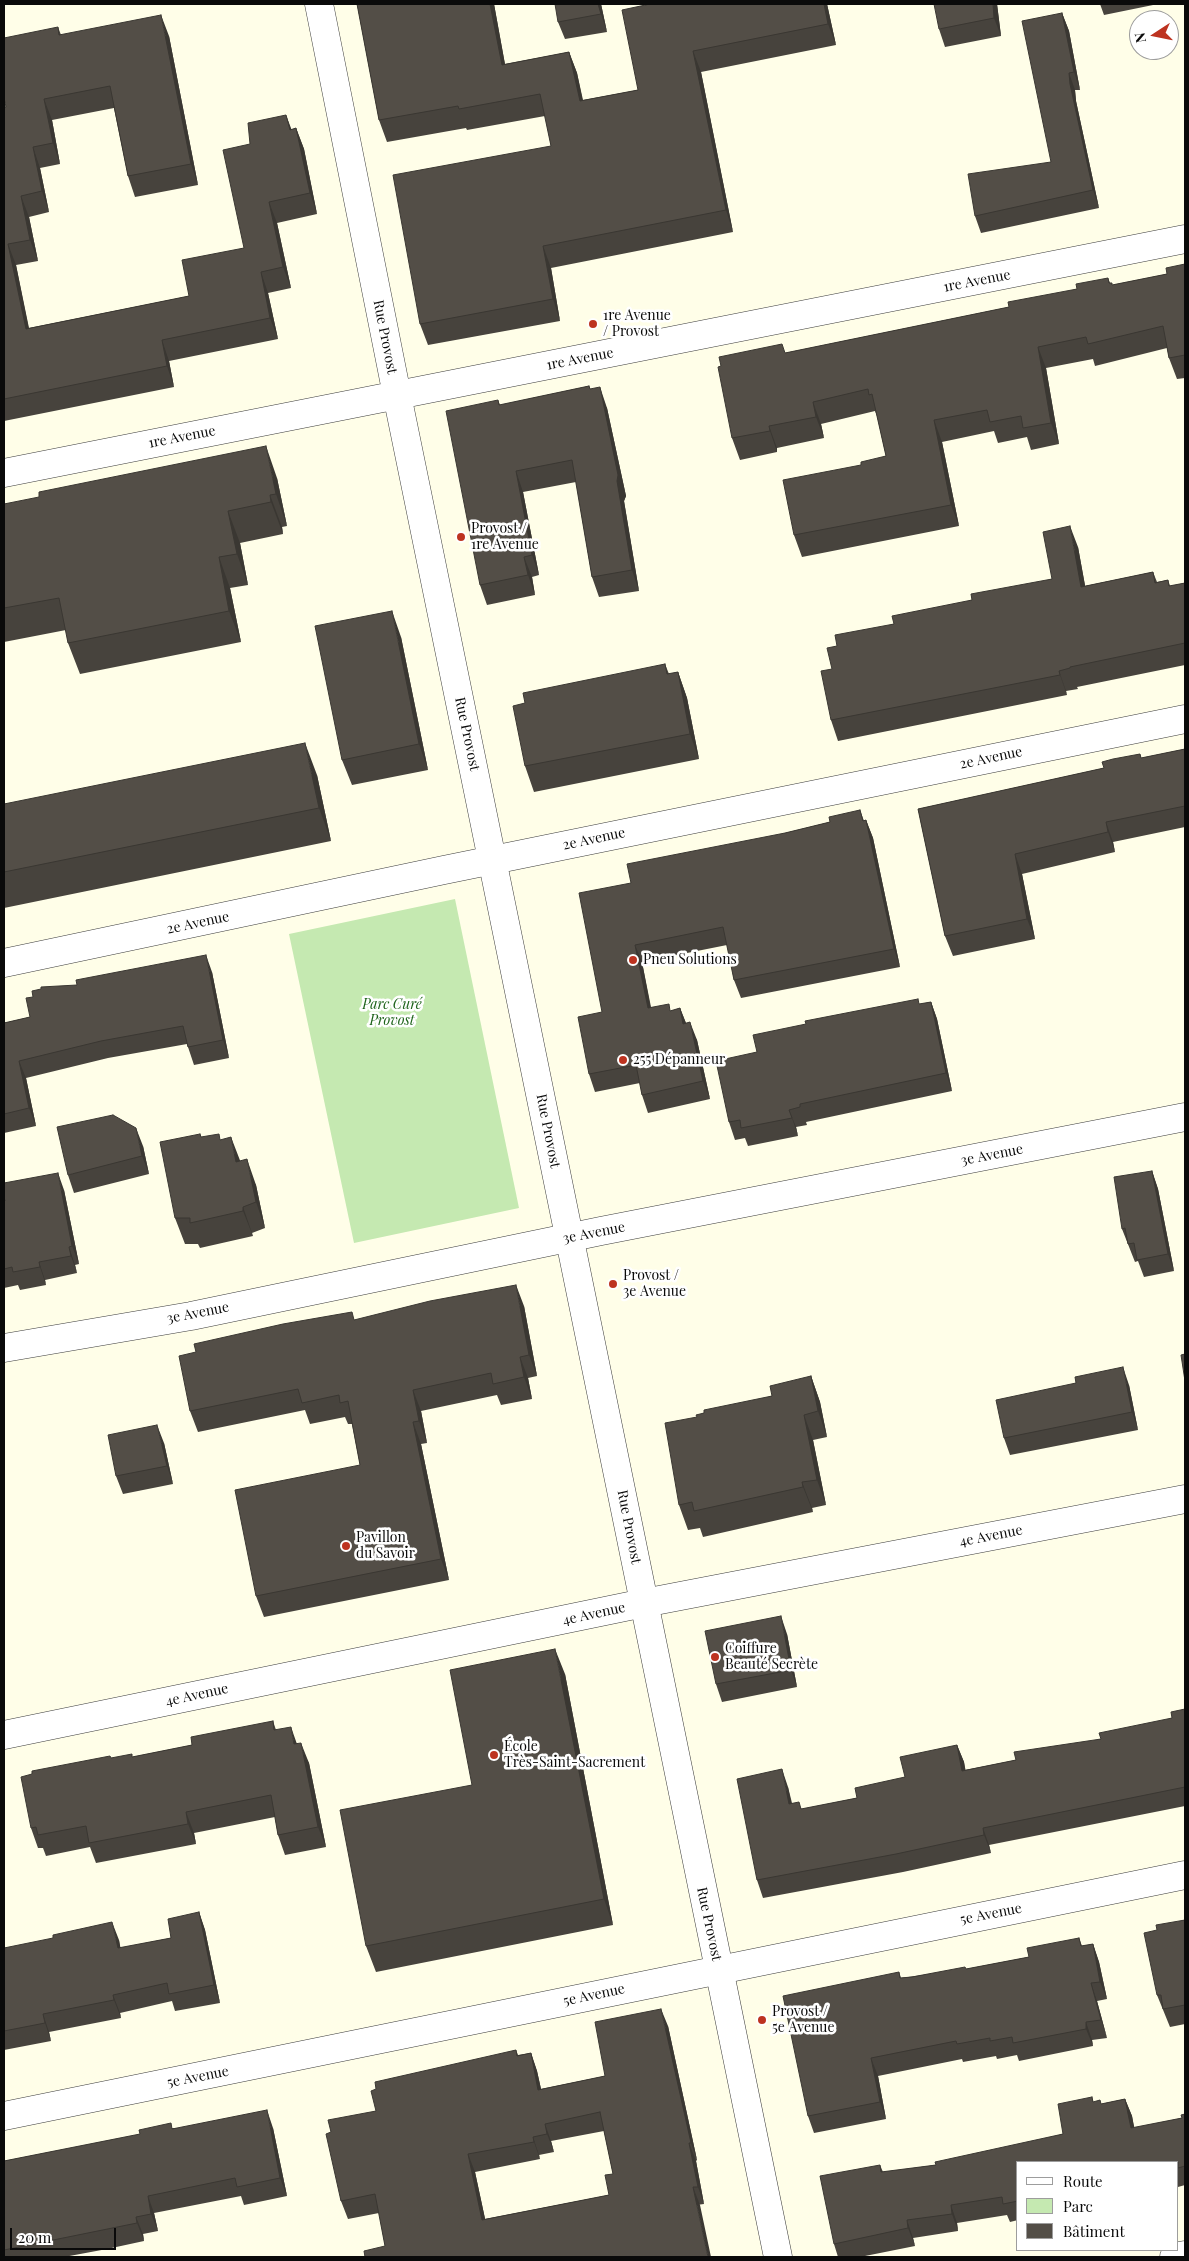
<!DOCTYPE html>
<meta charset="utf-8">
<style>
body{margin:0}
#map{position:relative;width:1189px;height:2261px;overflow:hidden;background:#fffee8;font-family:"Playfair Display",serif}
canvas{display:block}
.frame{position:absolute;inset:0;border:5px solid #0a0a0a;pointer-events:none}
.legend{position:absolute;left:1016px;top:2161px;width:162px;height:90px;box-sizing:border-box;background:#fff;border:1px solid #9d9d9d;margin:0;padding:6px 9px;list-style:none;font-size:15px;color:#0a0a0a}
.legend li{display:flex;align-items:center;gap:10px;height:25px}
.legend b{width:25px;border:1px solid #9d9d9d}
.north{position:absolute;left:1129px;top:10px;width:50px;height:50px;box-sizing:border-box;background:#fff;border:1px solid #9d9d9d;border-radius:50%;rotate:259deg;font-size:14px;font-weight:700;line-height:20px;text-align:center;color:#0a0a0a}
.north::after{content:'';display:block;margin:auto;width:18px;height:22px;background:#bd3320;clip-path:polygon(50% 0,100% 100%,50% 72%,0 100%)}
.scale{position:absolute;left:10px;top:2228px;width:106px;height:22px;box-sizing:border-box;border:2px solid #0a0a0a;border-top:0;padding-left:6px;font-size:15px;line-height:18px;white-space:nowrap;color:#0a0a0a;-webkit-text-stroke:4px #fff;paint-order:stroke}
</style>
<div id="map">
<canvas width="1189" height="2261"></canvas>
<div class="frame"></div>
<ul class="legend">
<li><b style="height:6px;background:#fff"></b>Route</li>
<li><b style="height:14px;background:#c5e9b1"></b>Parc</li>
<li><b style="height:14px;background:#534e47"></b>Bâtiment</li>
</ul>
<div class="north">N</div>
<div class="scale">20 m</div>
</div>
<script>
const g = document.querySelector('canvas').getContext('2d');
g.lineJoin = 'round';
function paint(path, color) {
  g.fillStyle = color;
  g.fill(path, 'evenodd');
}
function toPath(rows) {
  const path = new Path2D();
  for (const r of rows) {
    path.moveTo(r[0], r[1]);
    for (let i = 2; i < r.length; i += 2) path.lineTo(r[i], r[i + 1]);
  }
  return path;
}
function strokePath(path, color, width, dash) {
  g.strokeStyle = color;
  g.lineWidth = width;
  g.lineCap = dash ? 'butt' : 'round';
  g.setLineDash(dash || []);
  g.stroke(path);
}
function label(font, color, halo, rows, align = 'center') {
  g.font = font + ' "Playfair Display",serif';
  g.lineWidth = 5;
  g.setLineDash([]);
  g.textBaseline = 'middle';
  g.strokeStyle = halo;
  g.fillStyle = color;
  for (const [text, x, y, turn = 0] of rows) {
    g.save();
    g.translate(x, y);
    g.rotate((+turn || 0) * Math.PI / 180);
    g.textAlign = isNaN(turn) ? turn : align;
    if (halo) g.strokeText(text, 0, 0);
    g.fillText(text, 0, 0);
    g.restore();
  }
}
paint(toPath([
 [455,899,519,1208,354,1243,289,934]
]), '#c5e9b1');
const minor = toPath([
 [4,963,444,870,1185,719],
 [4,1348,191,1316,601,1231,1185,1117],
 [4,1735,644,1603,1185,1499],
 [4,2116,1185,1875]
]);
const tertiary = toPath([
 [319,4,397,395,778,2257],
 [4,473,1185,239],
 [1174,2257,1185,2255]
]);
strokePath(minor, '#3d3d3d', 29);
strokePath(tertiary, '#3d3d3d', 29);
strokePath(minor, '#fff', 28);
strokePath(tertiary, '#fff', 28);
paint(toPath([
 [357,4,494,4,505,64,569,52,577,73,583,100,638,90,650,4,827,4,836,45,701,72,733,232,551,268,560,321,428,345,420,324,551,146,545,116,467,130,466,128,387,142,379,120],
 [601,4,607,32,565,39,558,22],
 [997,4,1001,36,945,47,939,29],
 [1100,4,1158,4,1104,15],
 [1062,13,1069,31,1080,90,1075,90,1076,101,1099,208,981,233,975,216,1051,162],
 [58,27,61,35,169,36,198,185,135,197,128,176,114,108,52,120,60,164,40,168,49,212,29,217,38,261,16,265,29,328,189,296,244,248,250,144,286,115,291,130,296,128,304,149,317,214,277,223,291,288,268,293,278,339,169,361,174,387,4,421,4,107,6,107],
 [1185,264,1185,378,1177,379,1169,358,1167,348,1095,366,1093,359,1046,368,1059,444,1031,450,1027,437,998,443,994,431,942,442,959,526,802,557,794,535,861,465,886,456,877,416,875,411,821,424,824,438,777,448,777,452,740,460,732,438,785,353,1009,307,1077,289,1108,278,1110,283,1112,285,1167,274],
 [589,386,590,389,607,408,626,496,624,501,639,591,599,597,592,577,576,482,523,492,539,575,532,577,535,595,487,605,480,585,498,400,500,405],
 [277,478,287,526,282,527,283,534,240,543,248,585,230,588,241,642,80,674,68,643,66,630,4,642,4,504],
 [1078,547,1085,586,1153,572,1157,582,1168,580,1170,586,1185,583,1185,665,1077,687,1078,689,1066,691,1067,695,838,741,831,720,832,669,837,646,894,624,972,600,1052,579],
 [401,637,428,770,352,785,342,760],
 [665,664,669,674,678,672,687,698,699,759,534,792,525,766,525,703],
 [1185,749,1185,827,1113,842,1115,852,1022,874,1035,939,953,956,945,936,918,809,1104,768,1140,754,1141,758],
 [317,775,331,841,4,908,4,804],
 [860,810,864,821,866,820,873,838,900,967,741,998,734,980,727,945,642,962,651,1007,671,1011,680,1008,686,1023,697,1040,710,1099,648,1113,642,1095,640,1083,595,1092,589,1074,631,883,785,833,830,822],
 [212,972,229,1058,194,1065,187,1044,108,1058,26,1078,36,1126,4,1133,4,1023,30,1017,33,997,77,985],
 [931,1002,937,1019,952,1091,806,1122,807,1125,796,1127,798,1136,748,1146,745,1138,735,1140,729,1122,757,1052,920,1004],
 [200,1134,201,1137,221,1140,240,1161,256,1185,265,1228,252,1233,253,1236,200,1248,198,1244,185,1244,175,1218],
 [143,1146,149,1174,74,1193,68,1175],
 [1152,1171,1158,1189,1174,1271,1144,1277,1138,1261,1135,1262,1122,1229],
 [64,1190,79,1264,75,1265,77,1273,45,1280,46,1285,20,1290,18,1285,4,1288,4,1202],
 [524,1306,537,1376,528,1378,532,1399,501,1405,497,1395,421,1411,427,1443,421,1444,449,1580,264,1617,256,1596,360,1465,352,1424,348,1424,345,1417,310,1424,305,1410,198,1432,190,1411,355,1320],
 [811,1376,820,1402,827,1437,813,1440,826,1505,812,1508,813,1512,703,1537,700,1528,688,1530,679,1505,697,1417,704,1413,772,1396],
 [1076,1383,1129,1385,1138,1430,1010,1455,1004,1438],
 [164,1443,173,1484,123,1494,116,1476],
 [787,1634,797,1687,722,1702,716,1684],
 [565,1674,613,1925,376,1972,366,1946,472,1785],
 [1185,1709,1185,1806,989,1845,991,1853,903,1872,763,1898,757,1880,788,1787,792,1803,802,1809,857,1798,905,1777,957,1745,964,1762,965,1770,1016,1760,1101,1739,1172,1718],
 [273,1721,276,1730,297,1744,309,1763,326,1847,285,1855,278,1835,275,1817,194,1833,196,1844,96,1863,90,1847,46,1856,43,1848,38,1848,31,1828,111,1758,132,1757,192,1745],
 [199,1912,205,1930,220,2003,175,2011,172,2001,120,2013,121,2018,49,2032,51,2041,4,2050,4,1948,119,1940,120,1948,171,1938],
 [1185,1920,1185,2024,1170,2027,1157,1995,1157,1930],
 [1079,1938,1082,1946,1093,1944,1099,1962,1107,1999,1097,2001,1107,2038,1092,2040,1093,2046,1019,2061,1017,2055,997,2059,996,2056,963,2062,962,2059,878,2076,886,2119,814,2133,808,2116,899,1972,901,1978,966,1969,1029,1957],
 [668,2026,697,2160,696,2161,704,2204,385,2246,379,2213,348,2219,341,2201,331,2132,376,2111,516,2050,518,2055,531,2053,537,2071,541,2089,605,2076],
 [604,2131,613,2174,609,2195,485,2219,475,2172,540,2159,539,2155,554,2152,551,2141],
 [1092,2097,1093,2102,1101,2104,1125,2099,1132,2116,1134,2128,1182,2118,1185,2114,1185,2185,1178,2187,1178,2162,1018,2162,1018,2220,1010,2222,1007,2215,957,2223,958,2231,913,2238,915,2246,860,2257,838,2257,834,2244,880,2165,883,2172,936,2165,1063,2134],
 [173,2128,273,2128,287,2196,244,2205,241,2196,154,2213,158,2231,143,2234,144,2241,107,2249,64,2257,4,2257,4,2161]
]), '#47433d');
paint(toPath([
 [490,4,494,4,509,87,502,65],
 [598,4,601,4,607,32,601,14],
 [824,4,827,4,836,45,828,24],
 [993,4,997,4,1001,36,994,18],
 [1062,13,1069,31,1080,90,1074,72],
 [161,15,169,36,198,185,191,164],
 [693,51,701,72,733,232,726,210],
 [569,52,577,73,587,122,580,101],
 [1069,73,1075,90,1076,101,1099,208,1093,190,1070,84],
 [44,99,52,120,60,164,53,143],
 [286,115,294,136,290,130],
 [296,128,304,149,317,214,310,193],
 [33,147,40,168,49,212,42,191],
 [21,196,29,217,38,261,30,240],
 [269,202,277,223,291,288,283,267],
 [8,244,16,265,33,350,26,329],
 [543,246,551,268,560,321,553,299],
 [261,272,268,293,278,339,270,318],
 [162,340,169,361,174,387,167,366],
 [1038,347,1046,368,1059,444,1051,423],
 [600,387,607,408,626,496,624,501,639,591,632,570],
 [813,402,821,424,824,438,816,417],
 [934,420,942,442,959,526,951,505],
 [769,426,777,448,777,452,770,431],
 [266,446,277,478,287,526,276,494],
 [516,471,523,492,539,575,532,555],
 [270,495,282,527,283,534,271,502],
 [228,511,240,543,248,585,237,554],
 [1070,526,1078,547,1089,607,1081,587],
 [219,557,230,588,241,642,229,611],
 [524,557,532,577,535,595,528,575],
 [392,611,401,637,428,770,419,744],
 [1059,671,1066,691,1067,695,1060,675],
 [678,672,687,698,699,759,690,734],
 [305,743,317,775,331,841,319,808],
 [866,820,873,838,900,967,894,949],
 [1106,822,1113,842,1115,852,1108,832],
 [1015,854,1022,874,1035,939,1027,919],
 [635,945,642,962,654,1026,648,1008],
 [206,955,212,972,229,1058,223,1040],
 [931,1002,937,1019,952,1091,946,1073],
 [680,1008,687,1026,683,1024],
 [690,1022,697,1040,710,1099,703,1081],
 [19,1061,26,1078,36,1126,29,1108],
 [789,1110,796,1127,798,1136,792,1118],
 [136,1128,143,1146,149,1174,142,1156],
 [231,1137,241,1163,236,1162],
 [247,1159,256,1185,265,1228,256,1202],
 [1152,1171,1158,1189,1174,1271,1168,1254],
 [58,1173,64,1190,79,1264,72,1246],
 [243,1207,252,1233,253,1236,243,1211],
 [69,1247,75,1265,77,1273,71,1256],
 [39,1262,45,1280,46,1285,40,1267],
 [516,1285,524,1306,537,1376,529,1355],
 [520,1357,528,1378,532,1399,524,1377],
 [1123,1367,1129,1385,1138,1430,1132,1412],
 [811,1376,820,1402,827,1437,818,1411],
 [413,1390,421,1411,427,1443,419,1421],
 [804,1415,813,1440,826,1505,817,1480],
 [413,1422,421,1444,449,1580,441,1559],
 [157,1425,164,1443,173,1484,167,1466],
 [802,1482,812,1508,813,1512,803,1487],
 [781,1616,787,1634,797,1687,791,1670],
 [555,1649,565,1674,613,1925,604,1899],
 [291,1727,298,1747,294,1744],
 [301,1743,309,1763,326,1847,318,1827],
 [957,1745,964,1762,969,1788,962,1771],
 [782,1769,788,1787,795,1822,789,1804],
 [186,1812,194,1833,196,1844,188,1824],
 [983,1828,989,1845,991,1853,984,1835],
 [199,1912,205,1930,220,2003,214,1985],
 [112,1922,119,1940,124,1966,118,1948],
 [1093,1944,1099,1962,1107,1999,1100,1982],
 [1091,1983,1097,2001,1107,2038,1101,2020],
 [113,1995,120,2013,121,2018,114,2000],
 [661,2009,668,2026,697,2160,691,2143],
 [43,2014,49,2032,51,2041,45,2023],
 [1086,2022,1092,2040,1093,2046,1086,2029],
 [531,2053,537,2071,545,2107,538,2090],
 [871,2058,878,2076,886,2119,880,2102],
 [1125,2099,1132,2116,1138,2146,1131,2128],
 [267,2110,273,2128,287,2196,280,2178],
 [545,2124,551,2141,554,2152,547,2134],
 [533,2137,539,2155,540,2159,534,2142],
 [689,2143,696,2161,704,2204,698,2187],
 [468,2154,475,2172,489,2237,482,2220],
 [693,2187,700,2205,711,2257,708,2257],
 [148,2196,154,2213,158,2231,151,2214],
 [951,2205,957,2223,958,2231,952,2214],
 [136,2217,143,2234,144,2241,137,2223],
 [907,2220,913,2238,915,2246,908,2228]
]), '#3a3732');
const building = toPath([
 [357,4,490,4,502,65,569,52,580,101,638,90,622,10,650,4,824,4,828,24,693,51,726,210,543,246,553,299,420,324,393,175,551,146,540,94,459,109,458,106,379,120,357,4],
 [555,4,598,4,601,14,558,22,555,4],
 [934,4,993,4,994,18,939,29,934,4],
 [1062,13,1074,72,1069,73,1070,84,1093,190,975,216,968,174,1051,162,1022,21,1062,13],
 [161,15,191,164,128,176,110,86,44,99,53,143,33,147,42,191,21,196,30,240,8,244,26,329,189,296,182,260,244,248,223,150,250,144,248,123,286,115,290,130,296,128,310,193,269,202,283,267,261,272,270,318,162,340,167,366,4,399,4,107,6,107,4,98,4,38,58,27,59,35,161,15],
 [1185,264,1185,355,1169,358,1163,326,1088,344,1086,337,1038,347,1051,423,1023,428,1021,416,990,422,987,410,934,420,951,505,794,535,783,480,861,465,861,462,886,456,872,394,869,395,868,389,813,402,816,417,769,426,770,431,732,438,718,367,721,366,719,357,782,344,785,353,1009,307,1008,302,1077,289,1076,284,1108,278,1109,283,1112,283,1112,285,1167,274,1166,268,1185,264],
 [589,386,590,389,600,387,618,475,617,481,632,570,592,577,572,460,516,471,532,555,524,557,528,575,480,585,446,411,498,400,499,405,589,386],
 [266,446,276,494,270,495,271,502,228,511,237,554,219,557,229,611,68,643,59,598,4,608,4,504,39,497,39,492,266,446],
 [1070,526,1081,587,1153,572,1155,583,1168,580,1169,586,1185,583,1185,643,1070,667,1070,668,1059,671,1060,675,831,720,821,671,832,669,827,648,837,646,835,635,894,624,892,616,972,600,971,594,1052,579,1043,532,1070,526],
 [392,611,419,744,342,760,315,626,392,611],
 [665,664,667,674,678,672,690,734,525,766,513,706,525,703,523,693,665,664],
 [305,743,319,808,4,872,4,804,305,743],
 [1185,749,1185,806,1106,822,1108,832,1015,854,1027,919,945,936,918,809,1104,768,1102,762,1113,759,1140,754,1141,758,1185,749],
 [860,810,863,821,866,820,894,949,734,980,723,927,635,945,648,1008,669,1004,670,1011,680,1008,683,1024,690,1022,703,1081,642,1095,636,1065,589,1074,578,1017,602,1012,579,893,631,883,627,864,785,833,830,822,829,817,860,810],
 [206,955,223,1040,188,1047,183,1026,101,1041,19,1061,29,1108,4,1114,4,1023,30,1017,26,998,33,997,32,991,41,989,41,987,77,985,76,980,206,955],
 [918,999,919,1004,931,1002,946,1073,800,1104,800,1107,789,1110,792,1118,741,1128,740,1120,729,1122,716,1061,757,1052,753,1035,806,1024,805,1021,918,999],
 [113,1115,136,1128,142,1156,68,1175,57,1127,113,1115],
 [200,1134,201,1137,219,1134,220,1140,231,1137,236,1162,247,1159,256,1202,243,1207,243,1211,190,1223,190,1218,175,1218,160,1142,200,1134],
 [1152,1171,1168,1254,1137,1260,1134,1243,1128,1244,1125,1228,1122,1229,1114,1177,1152,1171],
 [58,1173,72,1246,69,1247,71,1256,39,1262,40,1267,13,1272,12,1267,4,1269,4,1202,5,1201,4,1197,4,1183,58,1173],
 [516,1285,529,1355,520,1357,524,1377,493,1384,491,1373,413,1390,419,1421,413,1422,441,1559,256,1596,235,1490,360,1465,348,1401,340,1403,339,1395,302,1403,298,1389,190,1411,179,1356,196,1352,194,1344,283,1324,352,1312,354,1320,430,1301,516,1285],
 [1185,1354,1185,1381,1181,1355,1185,1354],
 [1123,1367,1132,1412,1004,1438,996,1400,1076,1383,1075,1377,1123,1367],
 [811,1376,818,1411,804,1415,817,1480,802,1482,803,1487,694,1511,692,1502,679,1505,665,1423,697,1417,696,1415,704,1413,704,1410,772,1396,770,1386,811,1376],
 [157,1425,167,1466,116,1476,108,1435,157,1425],
 [781,1616,791,1670,716,1684,705,1631,781,1616],
 [555,1649,604,1899,366,1946,340,1810,472,1785,450,1670,555,1649],
 [1185,1709,1185,1787,983,1828,984,1835,896,1854,757,1880,737,1779,782,1769,789,1804,799,1802,801,1809,857,1798,855,1788,905,1777,900,1757,957,1745,962,1771,1016,1760,1014,1752,1101,1739,1099,1733,1172,1718,1171,1712,1185,1709],
 [273,1721,274,1730,291,1727,294,1744,301,1743,318,1827,278,1835,271,1795,186,1812,188,1824,89,1843,86,1826,38,1835,36,1827,31,1828,21,1777,32,1774,32,1771,110,1756,111,1758,132,1754,132,1757,192,1745,191,1737,273,1721],
 [199,1912,214,1985,169,1994,167,1983,113,1995,114,2000,43,2014,45,2023,4,2031,4,1948,53,1938,53,1935,112,1922,118,1948,171,1938,168,1919,199,1912],
 [1185,1920,1185,2005,1163,2009,1161,1995,1157,1995,1144,1933,1157,1930,1156,1925,1185,1920],
 [1079,1938,1081,1946,1093,1944,1100,1982,1091,1983,1101,2020,1086,2022,1086,2029,1013,2043,1012,2037,990,2041,990,2038,957,2044,956,2041,871,2058,880,2102,808,2116,783,1996,899,1972,900,1978,912,1977,965,1967,966,1969,1029,1957,1027,1948,1079,1938],
 [661,2009,691,2143,689,2143,698,2187,693,2187,708,2257,365,2257,364,2251,385,2246,375,2194,341,2201,326,2134,331,2132,328,2120,376,2111,371,2091,376,2089,375,2082,516,2050,517,2056,531,2053,538,2090,605,2076,595,2022,661,2009],
 [600,2112,613,2174,605,2175,609,2195,482,2220,468,2154,534,2142,533,2137,547,2134,545,2124,600,2112],
 [1092,2097,1093,2102,1100,2100,1101,2104,1125,2099,1131,2128,1182,2118,1181,2115,1185,2114,1185,2166,1178,2168,1178,2162,1018,2162,1018,2201,1003,2204,1002,2197,951,2205,952,2214,907,2220,908,2228,834,2244,820,2176,880,2165,881,2172,936,2165,935,2162,1063,2134,1058,2104,1092,2097],
 [267,2110,280,2178,237,2187,235,2178,148,2196,151,2214,136,2217,137,2223,4,2250,4,2161,140,2134,139,2130,171,2123,172,2129,267,2110]
]);
paint(building, '#534e47');
strokePath(building, '#3a3732', 1);
for (const [x, y, r, color] of [
 [593,324,5,"#bd3320"],
 [461,537,5,"#bd3320"],
 [633,960,5,"#bd3320"],
 [623,1060,5,"#bd3320"],
 [613,1284,5,"#bd3320"],
 [346,1546,5,"#bd3320"],
 [715,1657,5,"#bd3320"],
 [494,1755,5,"#bd3320"],
 [762,2020,5,"#bd3320"]
]) {
  const dot = new Path2D();
  dot.arc(x, y, r, 0, 2 * Math.PI);
  g.fillStyle = color;
  g.fill(dot);
  strokePath(dot, '#fff', 2);
}
label('14px', '#0a0a0a', '#fff', [
 ["1re Avenue",977,281,-11],
 ["Rue Provost",385,337,79],
 ["1re Avenue",580,359,-11],
 ["1re Avenue",182,437,-11],
 ["Rue Provost",467,734,78],
 ["2e Avenue",991,758,-12],
 ["2e Avenue",594,839,-12],
 ["2e Avenue",198,923,-12],
 ["Rue Provost",548,1131,79],
 ["3e Avenue",992,1155,-11],
 ["3e Avenue",594,1233,-11],
 ["3e Avenue",198,1313,-11],
 ["Rue Provost",629,1527,79],
 ["4e Avenue",991,1536,-11],
 ["4e Avenue",594,1614,-12],
 ["4e Avenue",197,1695,-12],
 ["5e Avenue",991,1914,-11],
 ["Rue Provost",709,1924,78],
 ["5e Avenue",594,1995,-12],
 ["5e Avenue",198,2077,-11]
]);
label('14px', '#0a0a0a', '#fff', [
 ["1re Avenue",603,316],
 ["/ Provost",603,332],
 ["Provost /",471,529],
 ["1re Avenue",471,545],
 ["Pneu Solutions",643,960],
 ["255 Dépanneur",633,1060],
 ["Provost /",623,1276],
 ["3e Avenue",623,1292],
 ["Pavillon",356,1538],
 ["du Savoir",356,1554],
 ["Coiffure",725,1649],
 ["Beauté Secrète",725,1665],
 ["École",504,1747],
 ["Très-Saint-Sacrement",504,1763],
 ["Provost /",772,2012],
 ["5e Avenue",772,2028]
], 'left');
label('italic 14px', '#1d631a', '#fff', [
 ["Parc Curé",392,1005],
 ["Provost",392,1021]
]);
</script>
